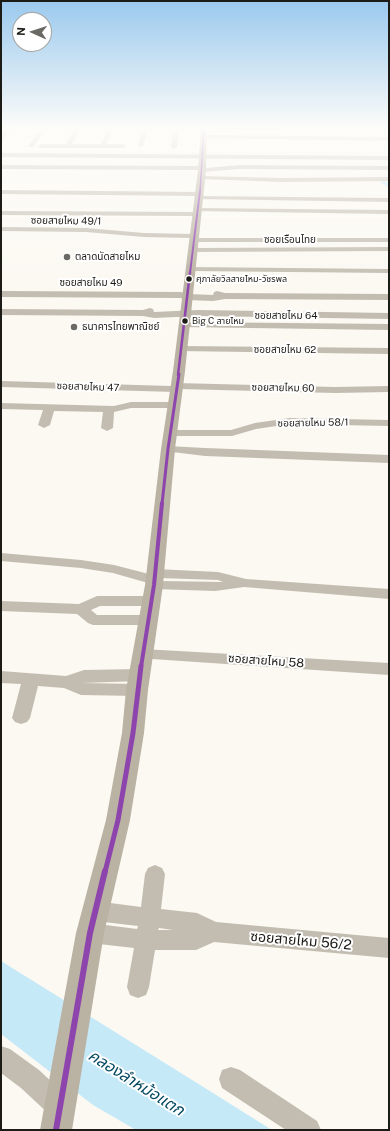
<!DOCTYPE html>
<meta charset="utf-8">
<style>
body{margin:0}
#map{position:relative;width:390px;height:1131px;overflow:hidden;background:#fbf9f2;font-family:"Public Sans",sans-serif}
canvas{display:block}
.frame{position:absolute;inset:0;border:2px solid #1d1b16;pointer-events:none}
.north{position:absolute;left:12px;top:12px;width:40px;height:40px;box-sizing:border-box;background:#fff;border:1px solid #a5a4a2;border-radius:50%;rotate:273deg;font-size:11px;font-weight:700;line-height:16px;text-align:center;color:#1d1b16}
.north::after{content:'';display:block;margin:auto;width:14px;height:18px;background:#6b6963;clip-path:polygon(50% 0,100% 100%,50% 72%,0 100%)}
</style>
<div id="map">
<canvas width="390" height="1131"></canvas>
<div class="frame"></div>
<div class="north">N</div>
</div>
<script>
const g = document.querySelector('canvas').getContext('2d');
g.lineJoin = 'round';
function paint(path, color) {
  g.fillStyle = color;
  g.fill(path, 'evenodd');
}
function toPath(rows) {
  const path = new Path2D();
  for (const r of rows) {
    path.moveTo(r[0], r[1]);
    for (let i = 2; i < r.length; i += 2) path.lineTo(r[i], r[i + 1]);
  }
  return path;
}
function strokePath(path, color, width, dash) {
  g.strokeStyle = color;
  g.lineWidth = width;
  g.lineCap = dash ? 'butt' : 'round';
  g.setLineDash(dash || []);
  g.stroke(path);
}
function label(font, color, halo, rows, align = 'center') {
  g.font = font + ' "Public Sans","Noto Sans Thai",sans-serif';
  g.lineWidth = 4;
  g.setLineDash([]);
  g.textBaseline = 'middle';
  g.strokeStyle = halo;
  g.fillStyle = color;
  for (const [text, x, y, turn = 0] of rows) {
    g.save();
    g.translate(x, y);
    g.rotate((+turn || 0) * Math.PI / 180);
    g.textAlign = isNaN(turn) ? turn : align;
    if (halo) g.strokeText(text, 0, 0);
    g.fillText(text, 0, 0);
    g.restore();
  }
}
paint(toPath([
 [1,961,197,1083,272,1130,136,1130,93,1105,1,1034]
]), '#c6e9f8');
paint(toPath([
 [381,181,385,181,389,183,389,188,381,183,381,181]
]), '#c6e9f8');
paint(toPath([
 [6,129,11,130,1,141,1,136,6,129],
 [76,129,79,131,72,144,101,144,107,131,110,129,113,131,106,144,123,144,126,146,123,148,41,148,38,146,41,144,66,144,73,131,76,129],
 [144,129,147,131,143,146,138,147,141,131,144,129],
 [40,130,45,131,33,147,29,147,28,146,40,130],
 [176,130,179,132,177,147,174,149,171,147,173,132,176,130],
 [203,135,389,137,389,141,201,138,200,137,203,135],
 [1,153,389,156,389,160,1,157,1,153],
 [1,165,202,166,205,168,239,165,389,166,389,170,239,169,202,172,199,170,1,169,1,165],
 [201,176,282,178,389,177,389,181,282,182,199,179,199,177,201,176],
 [1,190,199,192,202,194,199,196,1,194,1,190],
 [198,196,389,198,389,202,196,199,196,197,198,196],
 [197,208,389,210,389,214,195,211,194,210,197,208],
 [1,211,196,212,199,214,196,216,1,215,1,211],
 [1,227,86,228,144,233,194,234,198,236,196,238,389,238,389,242,193,242,189,240,192,238,144,237,86,232,1,231,1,227],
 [389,247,389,251,192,252,188,250,192,248,389,247],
 [188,267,389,269,389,273,191,271,187,269,188,267],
 [1,291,181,292,188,294,213,295,214,292,217,291,225,293,389,294,389,300,225,299,213,301,187,300,180,298,1,297,1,291],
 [150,308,153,309,154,312,198,310,389,313,389,319,198,316,154,318,143,316,1,315,1,309,143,310,150,308],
 [184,322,389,324,389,330,181,327,179,325,184,322],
 [181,346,389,348,389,354,178,351,176,349,178,347,181,346],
 [1,381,171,386,176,383,335,387,389,386,389,392,335,393,180,389,175,392,1,387,1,381],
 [131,402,174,402,179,405,174,408,131,408,114,412,113,428,107,431,101,428,103,412,54,411,50,425,44,428,38,425,43,410,1,409,1,403,114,406,131,402],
 [290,418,389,420,389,426,290,424,256,429,232,436,170,436,166,435,164,433,166,431,170,430,231,430,255,423,290,418],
 [168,446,205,448,389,455,389,463,205,456,164,451,162,449,164,447,168,446],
 [1,553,81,560,114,565,149,574,150,570,155,569,218,572,246,579,389,589,389,599,244,587,215,591,154,589,149,588,147,585,148,583,113,573,81,568,1,561,1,553],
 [159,578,218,580,223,582,161,581,159,578],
 [97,596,151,596,156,598,158,601,156,604,151,606,100,606,91,610,97,615,148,615,153,617,156,620,153,623,148,625,93,625,88,623,77,614,1,611,1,601,79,604,97,596],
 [143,649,389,663,389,675,137,658,135,654,137,650,143,649],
 [140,669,146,671,148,675,146,679,140,681,82,683,137,684,143,686,145,690,143,694,137,696,81,695,64,688,38,686,30,718,27,722,21,724,15,722,12,718,21,684,1,683,1,671,66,676,84,670,140,669],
 [155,865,162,868,165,874,161,909,197,913,216,922,389,938,389,958,214,942,196,950,155,950,149,987,146,995,138,998,130,995,127,987,134,948,90,943,82,940,79,933,82,926,90,923,137,929,138,926,95,921,88,918,84,911,88,904,95,901,141,907,145,874,148,868,155,865],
 [159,928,173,930,158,930,159,928],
 [1,1046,10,1049,39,1070,69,1098,73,1107,69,1116,60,1120,51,1116,21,1088,1,1073,1,1046],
 [231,1067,240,1070,317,1121,321,1130,286,1130,222,1088,219,1079,222,1070,231,1067]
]), '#c3bdb1');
paint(toPath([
 [201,127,207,127,206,170,185,371,175,449,163,585,148,690,144,733,130,820,104,933,72,1130,40,1130,76,933,106,820,122,733,126,690,145,585,161,449,173,371,198,170,201,127]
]), '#bab2a3');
strokePath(toPath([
 [200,192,204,127]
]), '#8e44ad', 1.5);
strokePath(toPath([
 [190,273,200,191]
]), '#8e44ad', 2);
strokePath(toPath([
 [178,375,190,272]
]), '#8e44ad', 2.5);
strokePath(toPath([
 [162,504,168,449,179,374]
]), '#8e44ad', 3);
strokePath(toPath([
 [141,667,154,585,162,503]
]), '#8e44ad', 4);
strokePath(toPath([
 [105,872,118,820,133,733,141,666]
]), '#8e44ad', 5);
strokePath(toPath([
 [56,1130,90,933,105,871]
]), '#8e44ad', 6);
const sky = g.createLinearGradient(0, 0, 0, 285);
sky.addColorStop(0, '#9ac9ee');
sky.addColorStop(0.45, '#fdfcf9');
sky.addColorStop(1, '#fdfcf900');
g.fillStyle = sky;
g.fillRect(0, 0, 390, 285);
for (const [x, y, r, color] of [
 [67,257,4,"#6b6963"],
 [189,279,3.5,"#1d1b16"],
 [185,321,3.5,"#1d1b16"],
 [74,327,4,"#6b6963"]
]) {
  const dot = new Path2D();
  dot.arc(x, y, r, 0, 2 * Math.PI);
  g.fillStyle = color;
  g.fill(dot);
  strokePath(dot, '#fff', 1.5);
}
label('9px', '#1d1b16', '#fff', [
 ["ศุภาลัยวิลสายไหม-วัชรพล",196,279],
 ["Big C สายไหม",192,321]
], 'left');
label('10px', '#1d1b16', '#fff', [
 ["ซอยสายไหม 49/1",66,221,1],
 ["ซอยเรือนไทย",290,240],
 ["ซอยสายไหม 49",91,283],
 ["ซอยสายไหม 64",286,316],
 ["ซอยสายไหม 62",285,350],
 ["ซอยสายไหม 47",88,387,2],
 ["ซอยสายไหม 60",283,388,1],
 ["ซอยสายไหม 58/1",313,423,-1]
]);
label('10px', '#1d1b16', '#fff', [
 ["ตลาดนัดสายไหม",75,257],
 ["ธนาคารไทยพาณิชย์",82,327]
], 'left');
label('12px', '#1d1b16', '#fff', [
 ["ซอยสายไหม 58",266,661,4]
]);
label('14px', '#1d1b16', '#fff', [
 ["ซอยสายไหม 56/2",301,941,5]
]);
label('italic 16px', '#054961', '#fff', [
 ["คลองลำหม้อแตก",136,1083,32]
]);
</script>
